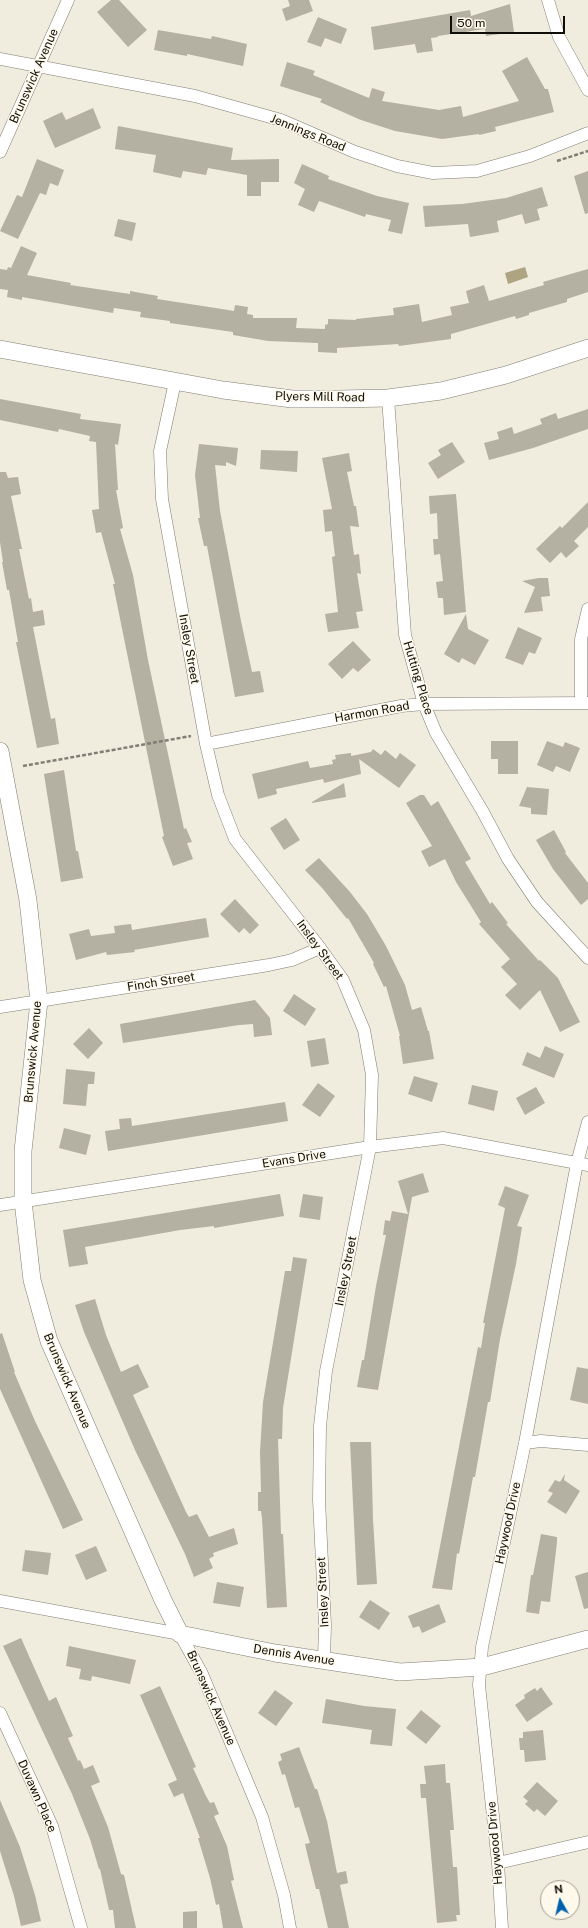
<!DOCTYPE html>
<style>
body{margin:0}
#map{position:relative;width:588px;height:1928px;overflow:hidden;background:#f0ecde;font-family:"Public Sans",sans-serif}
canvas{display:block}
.north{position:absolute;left:540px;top:1880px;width:40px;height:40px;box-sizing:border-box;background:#fef9eb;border:1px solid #9e9b90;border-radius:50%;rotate:352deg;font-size:11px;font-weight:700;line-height:16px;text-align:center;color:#0e0d08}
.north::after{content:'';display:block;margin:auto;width:14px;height:18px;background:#0061ae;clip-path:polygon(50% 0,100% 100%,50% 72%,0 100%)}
.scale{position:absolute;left:450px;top:16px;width:115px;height:18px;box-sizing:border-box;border:2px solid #0e0d08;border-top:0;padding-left:5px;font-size:12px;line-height:14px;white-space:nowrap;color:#0e0d08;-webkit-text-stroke:3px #fef9eb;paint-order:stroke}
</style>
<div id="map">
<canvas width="588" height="1928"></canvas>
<div class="north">N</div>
<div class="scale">50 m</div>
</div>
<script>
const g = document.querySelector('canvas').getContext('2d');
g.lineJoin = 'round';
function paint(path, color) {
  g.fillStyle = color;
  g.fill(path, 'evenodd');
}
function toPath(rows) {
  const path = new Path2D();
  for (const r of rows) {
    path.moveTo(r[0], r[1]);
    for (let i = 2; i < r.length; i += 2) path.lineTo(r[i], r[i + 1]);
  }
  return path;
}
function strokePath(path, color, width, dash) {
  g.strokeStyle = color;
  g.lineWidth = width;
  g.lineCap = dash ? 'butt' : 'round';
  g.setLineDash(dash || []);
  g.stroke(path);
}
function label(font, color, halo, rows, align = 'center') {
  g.font = font + ' "Public Sans",sans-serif';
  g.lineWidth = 3;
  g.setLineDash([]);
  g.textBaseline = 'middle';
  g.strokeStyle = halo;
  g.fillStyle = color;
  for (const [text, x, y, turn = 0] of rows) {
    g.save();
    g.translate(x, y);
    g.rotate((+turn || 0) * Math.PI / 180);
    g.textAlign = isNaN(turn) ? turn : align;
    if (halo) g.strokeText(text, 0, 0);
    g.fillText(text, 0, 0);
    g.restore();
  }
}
paint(toPath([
 [525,267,528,277,508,284,505,273]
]), '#aea482');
paint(toPath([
 [111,0,119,0,147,30,128,47,97,12],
 [288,0,309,0,313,11,286,21,282,9,290,6],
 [510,4,514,32,486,36,485,29,438,36,438,37,431,38,433,51,417,53,415,44,374,50,371,27,470,10,471,16],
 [318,17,347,29,341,44,325,38,321,47,307,42],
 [158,30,211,39,212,36,247,44,243,66,187,54,187,56,154,50],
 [527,57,545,89,548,89,554,112,495,127,496,131,479,135,479,134,442,139,395,131,361,120,320,102,322,99,280,86,287,62,315,71,313,75,369,98,372,88,385,92,382,101,439,110,461,106,463,117,519,101,502,71],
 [93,108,101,128,55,148,43,121,62,112,66,120],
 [118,126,233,148,231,160,279,159,279,182,261,182,261,196,247,196,247,175,208,168,206,175,183,171,181,178,153,172,156,155,115,149],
 [37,159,64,170,58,186,50,183,46,195,40,193,18,239,0,231,17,195,22,197],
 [302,164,329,176,328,179,377,196,409,203,402,234,388,231,391,220,366,214,365,217,319,201,314,212,298,205,305,189,294,183],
 [588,171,588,213,585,214,574,176],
 [542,187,548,206,537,209,540,220,525,224,522,214,497,221,499,232,470,237,468,224,425,227,423,206,462,204,506,198],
 [118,219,136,223,132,241,114,236],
 [21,246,37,253,27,275,71,283,70,285,130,294,130,291,158,296,157,299,222,309,234,311,235,305,248,307,247,314,253,315,253,318,297,318,296,328,325,329,325,325,328,324,328,319,356,320,356,319,394,315,393,308,419,304,422,322,452,315,450,307,469,303,466,291,484,285,489,301,544,285,543,282,588,269,588,292,567,299,567,302,529,313,529,315,516,319,515,316,451,334,451,339,399,346,398,344,337,348,337,353,318,352,318,343,268,341,233,335,233,332,170,323,170,321,140,317,141,312,114,308,113,313,22,297,22,300,7,297,8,290,0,289,0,269,7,270,8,267,11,268],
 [0,399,81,414,80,419,121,424,118,445,115,444,118,490,116,490,123,528,120,529,133,575,148,660,184,829,186,828,192,842,187,843,193,859,173,866,162,837,164,836,113,584,115,584,101,532,96,533,92,510,99,509,96,442,89,441,90,436,59,429,58,432,0,420],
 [588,409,588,429,533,448,489,460,484,443,499,439,497,432,512,427,514,434,542,424,540,419,556,413,558,419],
 [452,442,465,462,438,479,428,463,441,455,438,450],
 [199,444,238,448,236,466,226,462,226,466,215,465,220,511,241,621,252,672,260,671,264,692,235,697,207,546,204,546,198,518,200,518,195,475],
 [261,450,298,451,297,472,260,469],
 [349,453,352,471,347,472,354,506,356,506,359,527,350,526,354,555,359,554,361,574,357,573,363,611,356,612,359,628,328,632,325,614,338,612,332,557,335,556,332,531,325,532,323,510,332,509,322,458],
 [0,472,6,472,8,478,18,477,21,494,11,496,22,549,19,549,29,599,31,598,33,612,43,610,45,625,33,627,51,719,55,718,59,744,37,748,16,642,18,642,9,590,7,590,2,562,3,562,0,542],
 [456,494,466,612,444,615,443,598,438,598,436,582,443,581,440,554,434,555,433,539,438,539,437,513,430,514,429,496],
 [588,502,588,527,574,541,579,546,566,558,561,552,550,563,536,549,560,526,562,528],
 [539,578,548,578,550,596,541,597,543,611,524,613,535,587,522,581],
 [466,614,468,629,489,640,475,665,462,658,459,663,444,654],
 [518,627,542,638,535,654,529,652,523,665,505,658],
 [353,641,371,660,358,672,353,668,342,679,328,664],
 [491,741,518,741,518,774,498,774,498,759,491,759],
 [547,741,563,747,565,742,580,748,570,772,556,766,553,772,537,765],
 [373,749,381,755,385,750,396,759,400,753,416,765,399,788,359,759,361,774,324,783,323,779,276,789,277,794,258,799,252,774,308,761,310,768,333,764,332,760,336,759,335,755,351,753,351,756,371,752],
 [64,770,76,851,78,851,83,878,61,882,44,774],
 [344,783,346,797,312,803,312,802],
 [527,787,549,789,547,815,531,814,531,808,519,806],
 [420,795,424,795,431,806,438,801,471,859,465,862,490,904,492,902,508,923,506,924,539,961,540,960,558,978,580,1022,560,1032,540,990,520,1010,505,995,517,984,501,967,510,959,479,924,481,922,456,882,445,859,429,867,421,851,432,846,406,803],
 [286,818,300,840,284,850,270,828],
 [554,830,566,852,565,853,588,883,588,899,581,905,553,869,536,840],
 [319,858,350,892,367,914,386,946,405,985,412,1010,421,1007,428,1031,429,1031,434,1059,403,1064,399,1036,400,1036,386,986,384,987,373,964,374,963,348,918,347,919,323,889,305,870],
 [235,899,259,925,250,934,244,928,239,933,220,914],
 [206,918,209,937,134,950,135,952,107,955,106,952,76,960,69,934,89,929,91,936,115,933,114,926,131,924,132,930],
 [294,994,316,1009,305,1026,283,1011],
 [255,1000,270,1018,272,1035,254,1037,253,1024,239,1025,123,1043,120,1024],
 [89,1028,103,1043,88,1059,73,1044],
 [325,1038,329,1064,311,1067,307,1041],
 [545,1046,564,1054,554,1078,522,1065,527,1052,540,1058],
 [66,1069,95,1072,94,1084,88,1084,86,1106,63,1104],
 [414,1076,438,1083,432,1102,408,1094],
 [318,1083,335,1096,320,1117,302,1105],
 [472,1085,498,1091,494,1111,468,1104],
 [536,1087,545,1103,525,1115,516,1098],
 [285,1102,288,1121,108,1151,105,1131,120,1129,119,1119,131,1118,132,1126],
 [64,1128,91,1135,86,1155,59,1148],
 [423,1173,429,1192,412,1197,378,1390,357,1387,362,1360,364,1360,376,1286,386,1235,383,1235,385,1220,390,1221,392,1211,408,1214,398,1181],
 [505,1186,529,1195,517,1226,522,1227,516,1264,500,1339,490,1402,488,1402,475,1477,473,1477,459,1554,457,1553,452,1590,432,1588,478,1347,481,1348,485,1323,483,1323,505,1208,498,1205],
 [280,1194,284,1216,214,1228,214,1226,180,1230,85,1247,88,1264,69,1267,63,1230],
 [303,1194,323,1197,320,1220,299,1217],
 [293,1257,307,1259,283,1408,282,1439,278,1439,281,1534,283,1534,287,1607,267,1608,262,1518,261,1511,258,1511,258,1492,261,1492,260,1452,263,1402,285,1271,291,1271],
 [95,1299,106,1335,121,1372,138,1364,149,1387,133,1395,186,1512,189,1517,197,1514,209,1537,234,1528,238,1544,213,1553,214,1556,209,1559,213,1568,194,1577,185,1554,135,1450,84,1332,75,1305],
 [2,1333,15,1372,14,1372,35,1421,83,1520,63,1529,0,1389,0,1334],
 [577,1367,588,1369,588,1404,570,1400],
 [350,1442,371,1442,373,1520,377,1584,357,1585],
 [565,1474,564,1480,580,1491,566,1514,547,1502,553,1493,548,1491,555,1480,560,1482],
 [541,1534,557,1537,557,1542,550,1602,541,1601,539,1614,526,1612,531,1575,533,1575],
 [96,1546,107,1571,86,1580,75,1555],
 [25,1550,51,1553,48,1575,22,1571],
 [588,1572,588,1608,584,1609,575,1576],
 [217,1582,244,1587,240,1607,213,1603],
 [370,1600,390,1613,379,1630,359,1617],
 [439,1604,446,1622,422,1633,419,1626,413,1628,408,1616],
 [21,1638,49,1701,56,1697,73,1736,68,1738,78,1761,80,1760,84,1769,93,1765,100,1782,91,1786,108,1827,121,1874,124,1875,136,1928,115,1928,113,1910,109,1910,100,1869,99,1869,90,1839,72,1794,3,1646],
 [69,1646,136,1660,130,1684,92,1676,91,1681,79,1679,81,1669,66,1666],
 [160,1686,196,1767,193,1768,206,1796,210,1803,214,1802,219,1814,214,1816,227,1846,234,1880,231,1881,243,1928,223,1928,219,1904,216,1905,210,1878,198,1838,200,1838,183,1793,174,1797,168,1784,177,1780,140,1695],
 [541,1687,553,1704,527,1722,515,1705,525,1698,524,1695,535,1688,537,1691],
 [275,1690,293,1703,276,1726,258,1713],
 [326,1699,364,1706,396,1709,392,1746,370,1744,372,1730,322,1723],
 [421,1710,441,1726,426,1744,406,1728],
 [543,1730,546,1760,525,1762,524,1750,520,1750,519,1738,523,1738,523,1732],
 [299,1747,315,1789,317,1789,327,1821,337,1873,346,1871,348,1883,340,1885,349,1928,328,1928,319,1889,316,1889,308,1857,305,1844,310,1843,299,1807,295,1808,285,1774,282,1775,278,1762,282,1760,280,1754],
 [445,1764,446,1783,450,1783,453,1817,454,1830,450,1830,453,1867,457,1867,460,1915,456,1915,457,1921,437,1923,426,1798,421,1798,420,1784,426,1784,424,1766],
 [537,1782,558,1801,545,1816,537,1809,534,1812,525,1804,528,1801,523,1797],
 [0,1800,20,1847,35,1895,41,1921,21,1926,14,1896,0,1851],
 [197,1911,197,1928,183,1928,183,1912]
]), '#b4b0a2');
const street = toPath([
 [548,0,559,37,588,90],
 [0,59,195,96,281,120,355,152,397,166,433,173,477,171,530,156,588,133],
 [0,152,68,0],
 [175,382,160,451,162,499,206,744,218,795,235,839,320,948,343,980,364,1030,372,1075,370,1147,326,1371,320,1426,319,1500,325,1625,324,1660],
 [388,398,405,635,424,704,436,733,483,812,508,859,537,902,588,958],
 [581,703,581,639,588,609],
 [206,744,401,706,424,704,588,703],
 [0,1007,269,965,292,960,320,948],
 [0,1205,370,1147,443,1138,588,1165],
 [525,1443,541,1441,588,1445],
 [0,1601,180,1634,202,1674,262,1817,284,1895,290,1928],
 [0,1713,52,1826,81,1928],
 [498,1863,588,1842],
 [502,1928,498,1863,479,1685,482,1647,525,1443,577,1163,588,1122]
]);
const secondary = toPath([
 [0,349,223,390,292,399,338,399,388,398,441,391,506,375,588,348],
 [0,751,28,900,39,1001,23,1151,23,1201,32,1280,49,1341,163,1600,180,1634,275,1653,400,1672,482,1667,588,1639]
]);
strokePath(street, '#817d71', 13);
strokePath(secondary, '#817d71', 18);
strokePath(toPath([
 [557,161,588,151],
 [23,766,191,736]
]), '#817f75', 2.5, [4, 2]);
strokePath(street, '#fff', 12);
strokePath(secondary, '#fff', 17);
label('12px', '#0e0d08', '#fef9eb', [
 ["Brunswick Avenue",34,76,-66],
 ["Jennings Road",308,133,22],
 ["Plyers Mill Road",320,397,1],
 ["Insley Street",189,649,80],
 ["Hutting Place",418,678,73],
 ["Harmon Road",372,712,-10],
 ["Insley Street",320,950,54],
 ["Finch Street",161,982,-9],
 ["Brunswick Avenue",33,1052,-85],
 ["Evans Drive",294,1159,-9],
 ["Insley Street",346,1271,-79],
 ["Brunswick Avenue",67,1381,67],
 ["Haywood Drive",508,1523,-78],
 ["Insley Street",323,1592,-93],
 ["Dennis Avenue",294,1655,9],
 ["Brunswick Avenue",211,1698,66],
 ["Duvawn Place",37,1796,66],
 ["Haywood Drive",495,1843,-95]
]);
</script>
